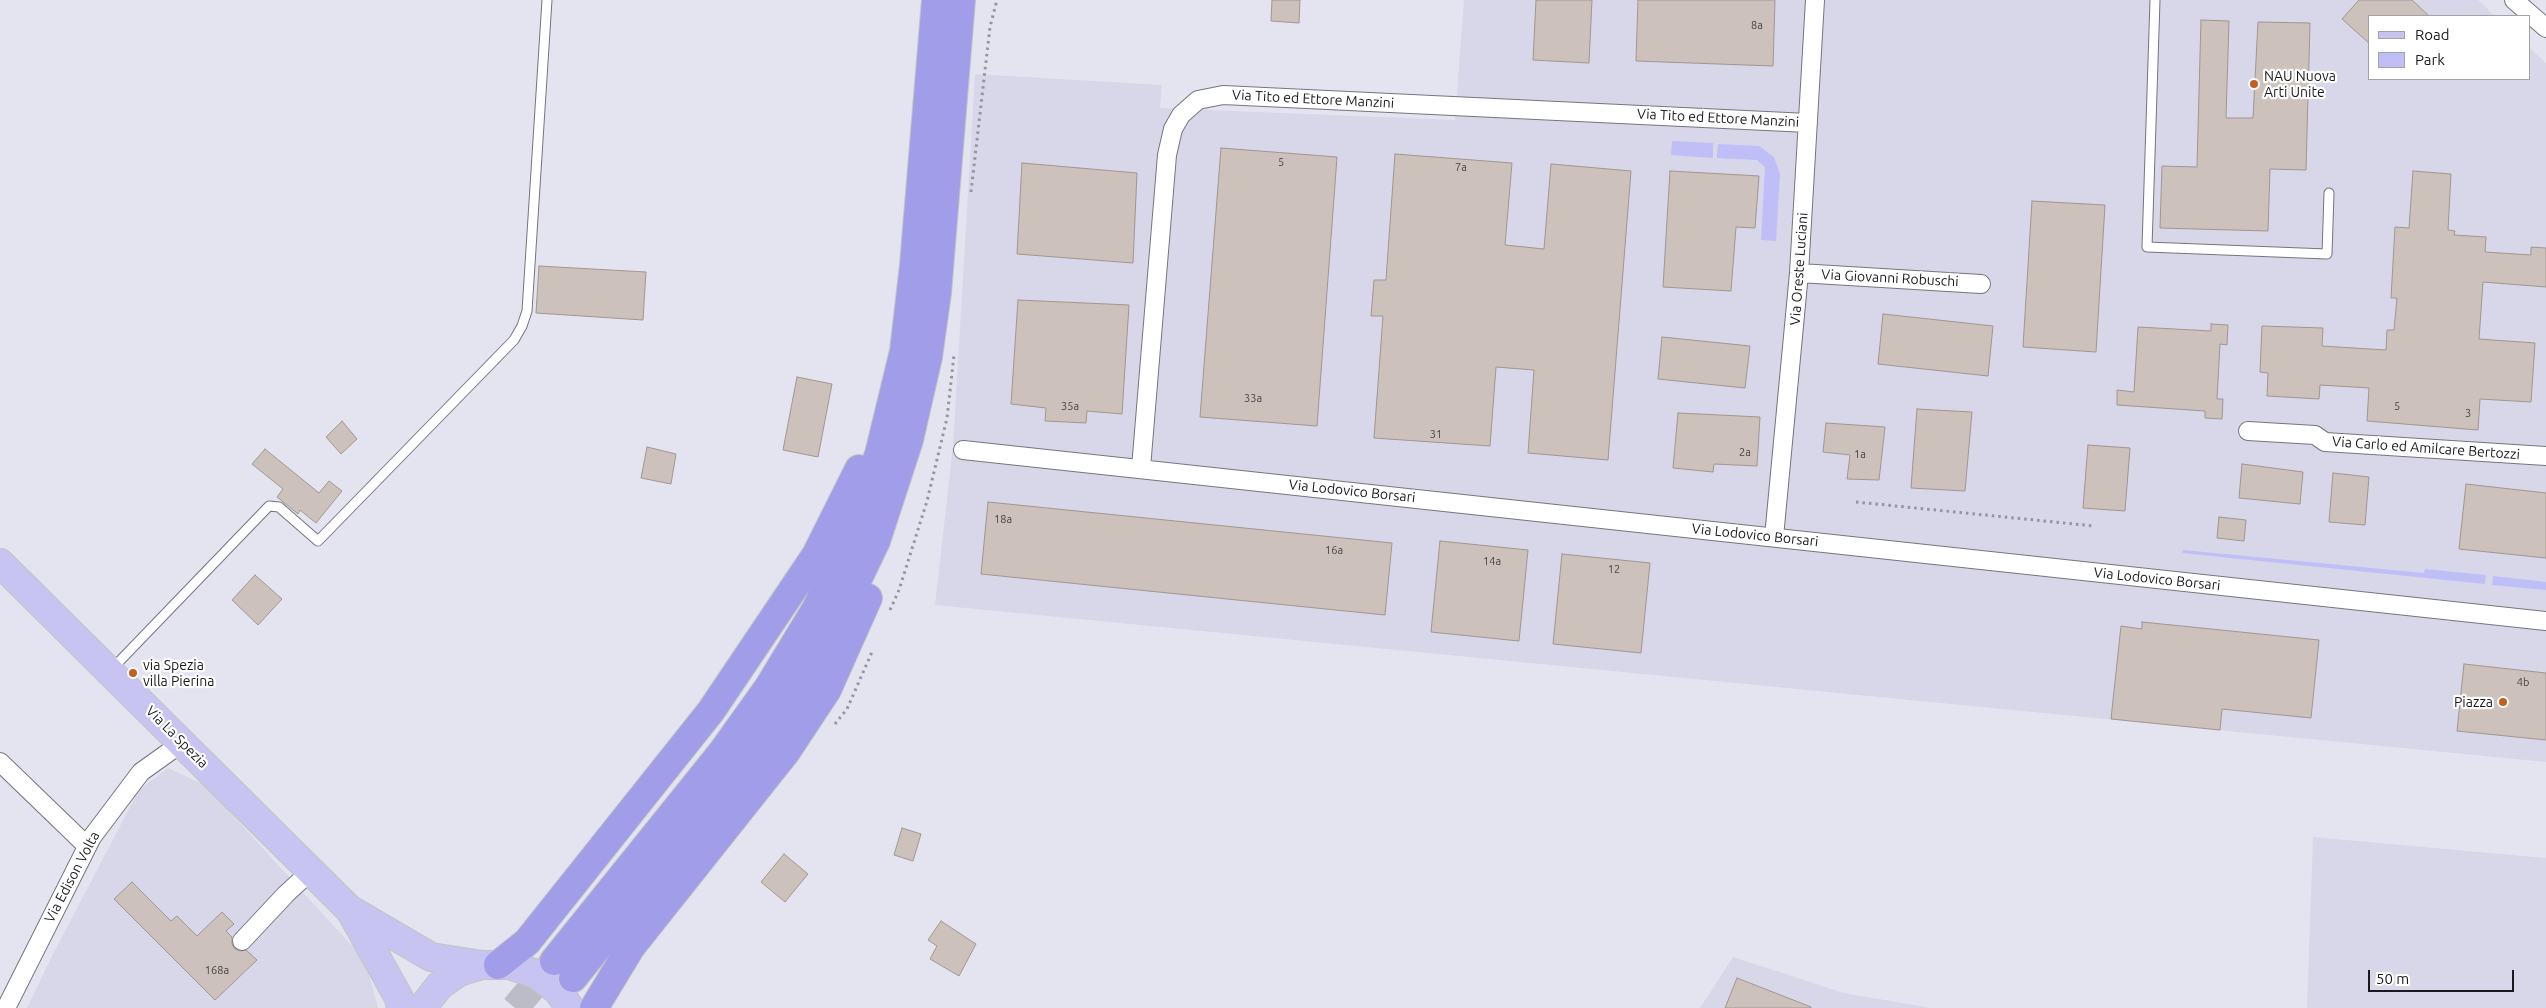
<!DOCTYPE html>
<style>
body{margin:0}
#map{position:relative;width:2546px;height:1008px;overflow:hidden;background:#e4e4f0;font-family:Ubuntu,sans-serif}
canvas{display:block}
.legend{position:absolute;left:2368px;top:15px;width:162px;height:65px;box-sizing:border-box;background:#fff;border:1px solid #a3a3a5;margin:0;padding:6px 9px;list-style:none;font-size:15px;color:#1a1a1e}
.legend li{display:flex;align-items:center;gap:10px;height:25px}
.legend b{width:25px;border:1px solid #a3a3a5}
.scale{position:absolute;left:2368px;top:970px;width:146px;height:22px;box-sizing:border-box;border:2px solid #1a1a1e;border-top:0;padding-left:6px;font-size:15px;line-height:18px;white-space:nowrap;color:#1a1a1e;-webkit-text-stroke:4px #fff;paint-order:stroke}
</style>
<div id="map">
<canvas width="2546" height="1008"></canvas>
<ul class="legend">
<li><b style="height:6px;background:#c7c4f1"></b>Road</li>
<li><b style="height:14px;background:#c0bef6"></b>Park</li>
</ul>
<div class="scale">50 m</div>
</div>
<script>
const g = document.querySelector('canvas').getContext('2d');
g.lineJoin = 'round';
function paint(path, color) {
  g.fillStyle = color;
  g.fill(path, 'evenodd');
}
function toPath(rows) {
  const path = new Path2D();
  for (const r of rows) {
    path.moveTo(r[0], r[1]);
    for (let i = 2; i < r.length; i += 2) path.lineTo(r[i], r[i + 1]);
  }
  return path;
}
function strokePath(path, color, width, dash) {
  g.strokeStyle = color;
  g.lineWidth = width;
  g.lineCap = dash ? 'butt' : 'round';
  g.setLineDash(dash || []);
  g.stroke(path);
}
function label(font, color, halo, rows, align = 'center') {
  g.font = font + ' Ubuntu,sans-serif';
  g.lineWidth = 4.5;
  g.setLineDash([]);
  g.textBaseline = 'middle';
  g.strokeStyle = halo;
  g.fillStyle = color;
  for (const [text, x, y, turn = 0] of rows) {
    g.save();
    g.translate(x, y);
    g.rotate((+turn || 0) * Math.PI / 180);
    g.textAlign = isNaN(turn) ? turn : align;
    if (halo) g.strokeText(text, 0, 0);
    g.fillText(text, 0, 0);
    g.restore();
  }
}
paint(toPath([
 [1464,0,2478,0,2495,16,2370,16,2370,79,2530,79,2530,48,2546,63,2546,762,935,605,953,446,975,74,1162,85,1160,108,1455,120],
 [168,768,205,785,365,960,378,1008,27,1008,53,954,139,790],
 [2313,837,2546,858,2546,1008,2307,1008],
 [1733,957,1844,993,1931,1008,1700,1008]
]), '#d7d7e9');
paint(toPath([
 [1672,141,1713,143,1713,158,1671,155],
 [1718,144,1759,146,1774,157,1780,174,1776,241,1761,240,1765,167,1757,160,1717,158],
 [2183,550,2424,573,2425,569,2486,575,2485,584,2182,553],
 [2493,576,2546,582,2546,590,2492,585]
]), '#c0bef6');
const building = toPath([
 [1272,0,1300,0,1299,23,1271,21,1272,0],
 [1536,0,1592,0,1589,63,1533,60,1536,0],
 [1638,0,1775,0,1773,66,1636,61,1638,0],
 [2359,0,2412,0,2429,16,2370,16,2370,44,2342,19,2359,0],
 [2201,20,2229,21,2226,118,2253,118,2258,22,2310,23,2306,170,2270,169,2268,231,2160,228,2162,166,2197,167,2201,20],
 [1221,148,1337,157,1317,426,1200,417,1221,148],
 [1395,154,1512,163,1505,245,1544,249,1551,164,1631,171,1608,460,1528,453,1534,370,1496,367,1490,446,1374,438,1383,316,1371,316,1374,280,1386,280,1395,154],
 [1022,163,1137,173,1133,263,1017,254,1022,163],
 [1670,171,1759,176,1755,228,1736,227,1731,291,1663,287,1670,171],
 [2413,171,2451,174,2448,230,2455,231,2454,235,2486,237,2485,252,2531,255,2531,247,2546,248,2546,287,2483,282,2479,339,2535,343,2531,402,2480,399,2478,430,2367,421,2369,388,2320,385,2319,399,2267,396,2268,373,2260,372,2262,326,2323,328,2322,346,2386,350,2387,330,2394,330,2397,298,2391,298,2395,227,2409,228,2413,171],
 [2032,201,2105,205,2096,352,2023,347,2032,201],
 [539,266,646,272,643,320,536,313,539,266],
 [1018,300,1129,305,1122,414,1087,411,1086,423,1045,421,1046,408,1011,404,1018,300],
 [1883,314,1993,326,1988,376,1878,364,1883,314],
 [2211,324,2228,325,2227,345,2220,344,2217,399,2223,399,2222,419,2205,418,2205,411,2117,405,2117,390,2134,392,2138,327,2211,331,2211,324],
 [1662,337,1750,346,1745,388,1658,379,1662,337],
 [797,377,832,384,818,457,783,450,797,377],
 [1917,409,1972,412,1965,491,1911,488,1917,409],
 [1678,413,1760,417,1757,466,1714,464,1713,472,1673,468,1678,413],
 [342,421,357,439,341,454,326,437,342,421],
 [1826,423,1885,427,1879,480,1847,479,1850,455,1823,452,1826,423],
 [2088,445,2130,448,2125,511,2083,508,2088,445],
 [647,447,676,454,671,484,641,478,647,447],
 [265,449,319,493,329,481,342,491,316,523,300,510,298,514,277,497,283,489,252,464,265,449],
 [2242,464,2303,472,2300,504,2239,498,2242,464],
 [2333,473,2369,477,2365,525,2329,522,2333,473],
 [2466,484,2546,493,2546,558,2459,549,2466,484],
 [988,502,1392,543,1385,615,981,574,988,502],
 [2219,517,2246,520,2244,541,2217,538,2219,517],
 [1440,541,1528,550,1519,641,1431,632,1440,541],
 [1562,554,1650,563,1641,653,1553,644,1562,554],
 [255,575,282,599,258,625,232,600,255,575],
 [2142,622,2319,640,2311,718,2222,709,2220,730,2111,719,2121,626,2142,629,2142,622],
 [2464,664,2546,673,2546,740,2457,731,2464,664],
 [902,828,921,834,913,861,894,855,902,828],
 [784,854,808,874,785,902,761,882,784,854],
 [132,882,171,921,177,916,197,936,222,912,234,924,226,931,232,937,232,944,234,948,240,951,246,950,257,960,215,1000,114,899,132,882],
 [941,921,976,944,959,976,930,959,937,946,928,940,941,921],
 [1737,978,1811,1007,1811,1008,1725,1008,1737,978]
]);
paint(building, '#cdc1bb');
strokePath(building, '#a19690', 1);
strokePath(toPath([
 [515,1008,554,961]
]), '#bcbcc6', 28, [28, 14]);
const lane = toPath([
 [2155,0,2147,247,2327,254,2329,193],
 [111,670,269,506,279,507,318,541,514,340,522,326,527,311,547,0]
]);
const street = toPath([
 [2514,0,2546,28],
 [1799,273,1981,284],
 [2248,431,2315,435,2325,442,2546,456],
 [963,450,2546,621],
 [1141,468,1167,155,1173,129,1181,115,1198,100,1223,95,1808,123],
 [1774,537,1799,273,1815,0],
 [0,762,87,846],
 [242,941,286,894,311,871],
 [6,1008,92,837,141,772,183,742]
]);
const primary = toPath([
 [0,563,349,909,431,957,482,965],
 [350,910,399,998,401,1008],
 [422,1008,440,985,459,972,482,965,510,965,536,974,558,991,570,1008]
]);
const highway = toPath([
 [554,961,723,751,768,688,816,609,850,536,879,454,904,351,914,265,936,0],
 [498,965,527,942,711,711,816,555,859,469],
 [573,978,721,795,772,727,830,637,876,541,909,440,928,357,937,293,961,0],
 [594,1008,631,947,786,752,827,690,868,598]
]);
strokePath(lane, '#75757f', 11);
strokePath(street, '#75757f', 20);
strokePath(primary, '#c3c3c4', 30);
strokePath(highway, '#c3c3c4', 30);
strokePath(toPath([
 [971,192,990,27,997,0],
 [1856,502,2094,526],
 [890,610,899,590,927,501,947,418,954,355],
 [835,724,847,709,872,652]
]), '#94949d', 3, [2.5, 4]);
strokePath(lane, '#fff', 9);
strokePath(street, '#fff', 18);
strokePath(primary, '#c7c4f1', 28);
strokePath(highway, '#a19de8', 28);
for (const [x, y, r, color] of [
 [2254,84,5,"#c16020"],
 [133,673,5,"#c16020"],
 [2503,702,5,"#c16020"]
]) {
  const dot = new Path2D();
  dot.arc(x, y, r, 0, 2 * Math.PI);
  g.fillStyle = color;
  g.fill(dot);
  strokePath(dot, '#fff', 2);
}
label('11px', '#474445', null, [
 ["8a",1757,25],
 ["5",1281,162],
 ["7a",1461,167],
 ["33a",1253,398],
 ["35a",1070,406],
 ["5",2397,406],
 ["3",2468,413],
 ["31",1436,434],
 ["2a",1745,452],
 ["1a",1860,454],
 ["18a",1003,519],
 ["16a",1334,550],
 ["14a",1492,561],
 ["12",1614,569],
 ["4b",2523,682],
 ["168a",217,970]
]);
label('14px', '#1a1a1e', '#fff', [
 ["NAU Nuova",2264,76],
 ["Arti Unite",2264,92],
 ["via Spezia",143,665],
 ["villa Pierina",143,681],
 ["Piazza",2493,702,"right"]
], 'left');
label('14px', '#1a1a1e', '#fff', [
 ["Via Tito ed Ettore Manzini",1313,99,3],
 ["Via Tito ed Ettore Manzini",1718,118,3],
 ["Via Oreste Luciani",1799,269,-86],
 ["Via Giovanni Robuschi",1890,278,3],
 ["Via Carlo ed Amilcare Bertozzi",2426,448,4],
 ["Via Lodovico Borsari",1352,491,6],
 ["Via Lodovico Borsari",1755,535,6],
 ["Via Lodovico Borsari",2157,579,6],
 ["Via La Spezia",177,737,45],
 ["Via Edison Volta",72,877,-62]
]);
</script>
